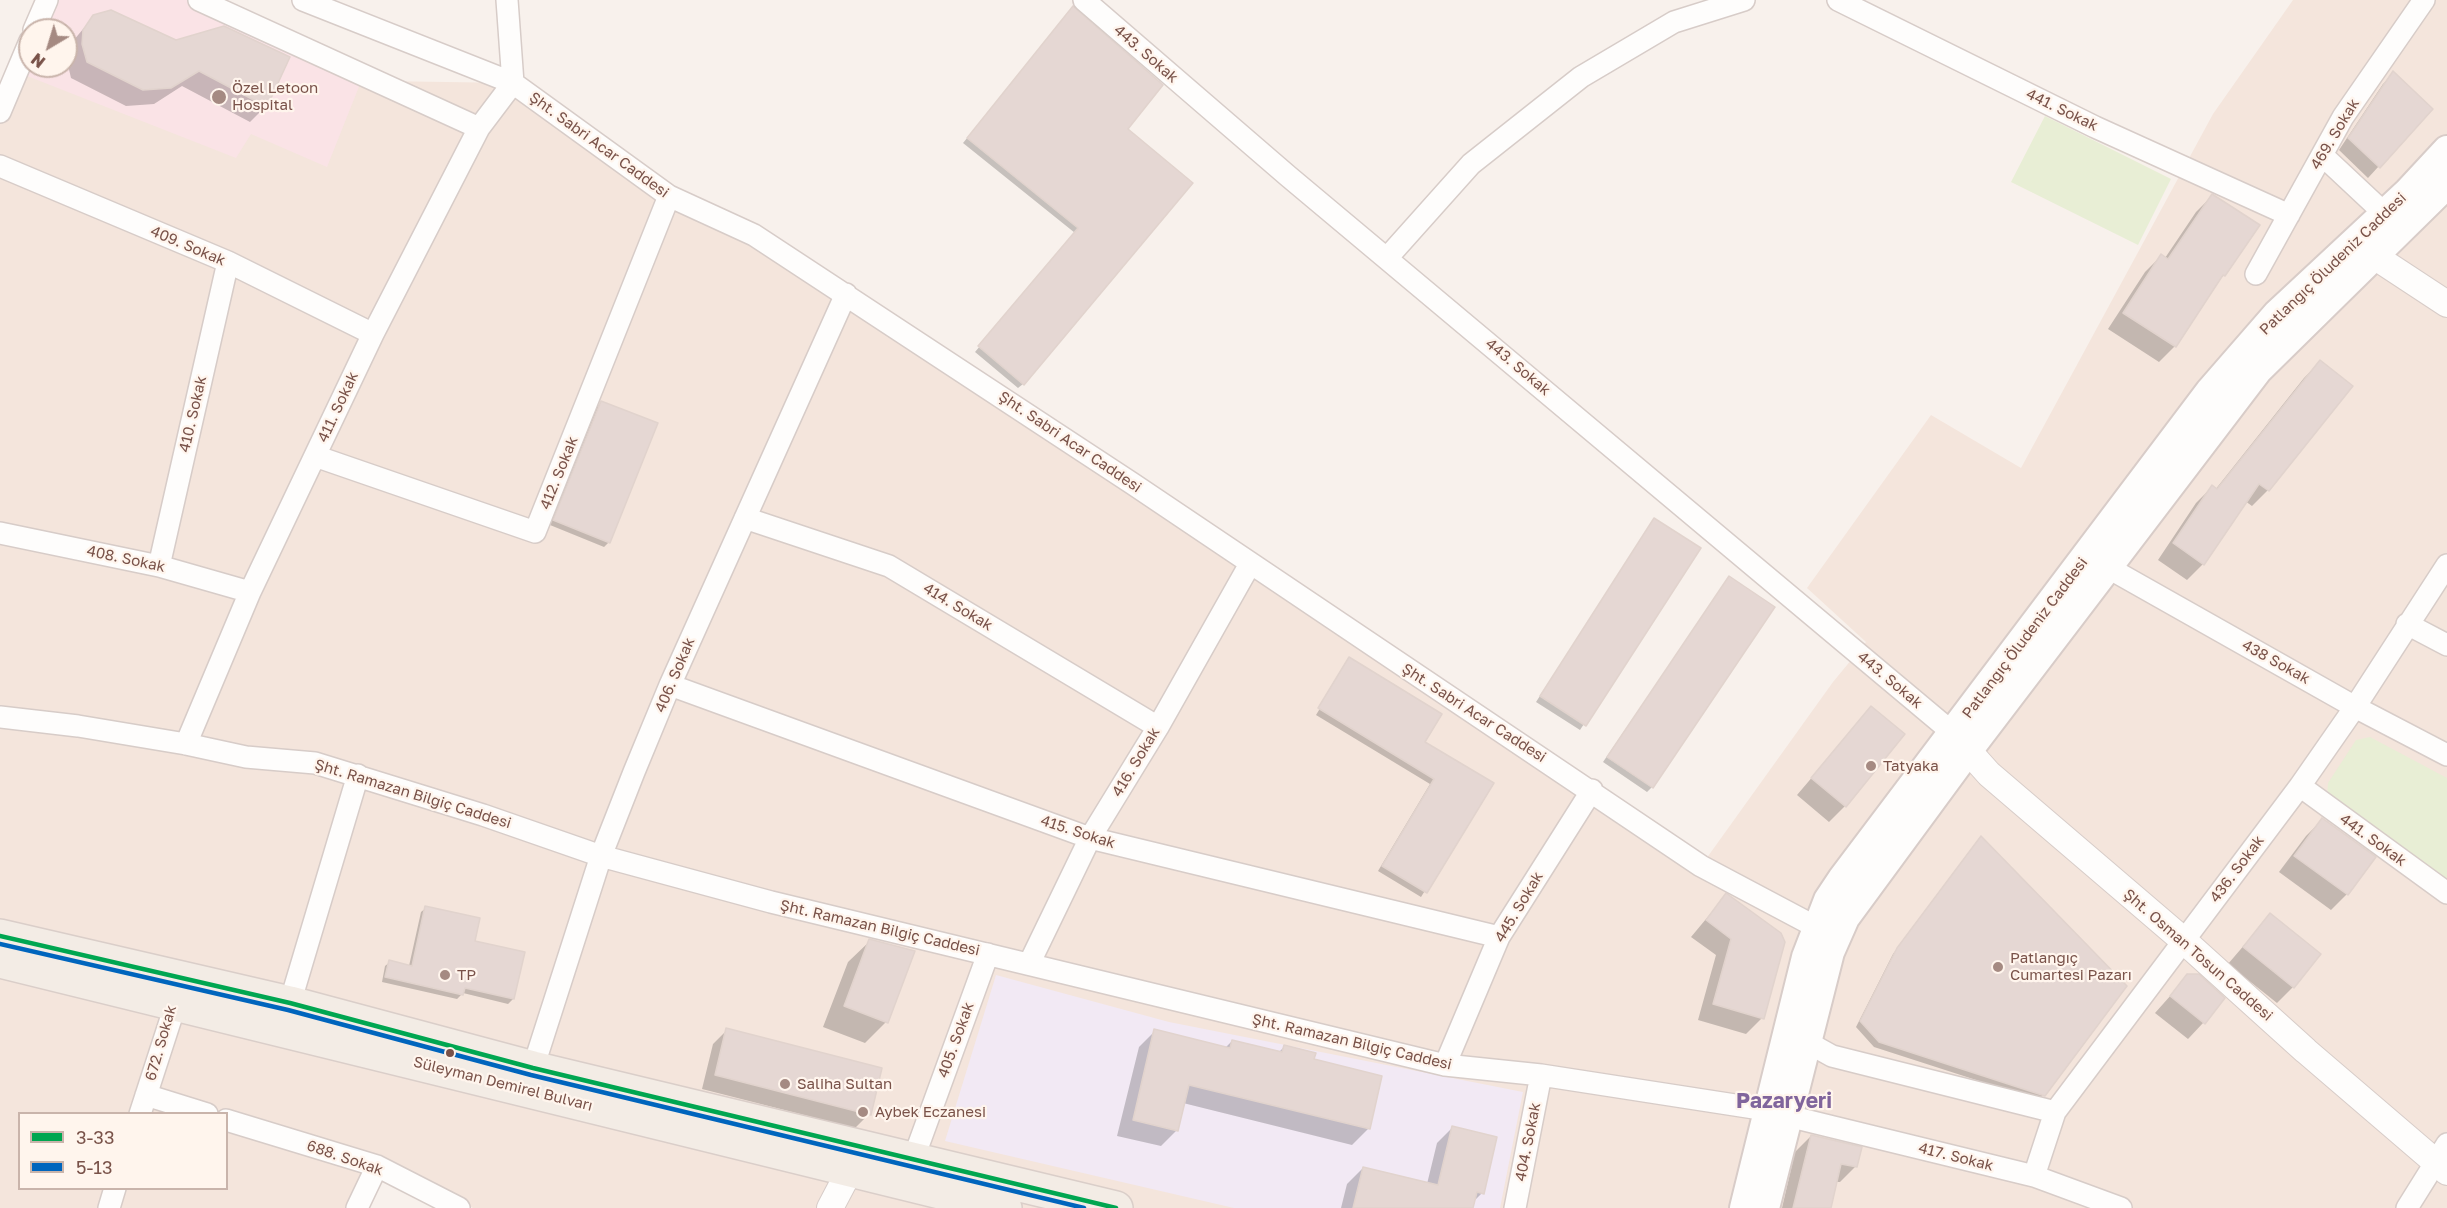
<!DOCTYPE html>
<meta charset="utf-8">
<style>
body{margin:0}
#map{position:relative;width:2447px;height:1208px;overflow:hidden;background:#f8f1ec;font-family:"Golos Text",sans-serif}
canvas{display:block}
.legend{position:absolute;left:18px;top:1112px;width:210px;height:78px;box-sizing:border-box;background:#fff5ed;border:2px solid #c9b4ab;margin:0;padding:8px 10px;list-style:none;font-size:18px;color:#795249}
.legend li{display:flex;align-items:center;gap:12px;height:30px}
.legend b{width:30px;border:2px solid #c9b4ab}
.north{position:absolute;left:18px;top:18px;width:60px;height:60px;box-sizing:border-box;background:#fff5ed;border:2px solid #c9b4ab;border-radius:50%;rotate:218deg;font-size:16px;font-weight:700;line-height:24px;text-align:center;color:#795249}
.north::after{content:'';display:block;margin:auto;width:21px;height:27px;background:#a58a82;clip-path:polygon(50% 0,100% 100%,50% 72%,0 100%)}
</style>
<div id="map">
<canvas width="2447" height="1208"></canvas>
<ul class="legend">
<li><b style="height:8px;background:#00a651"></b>3-33</li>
<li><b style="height:8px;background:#0065bd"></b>5-13</li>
</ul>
<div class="north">N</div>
</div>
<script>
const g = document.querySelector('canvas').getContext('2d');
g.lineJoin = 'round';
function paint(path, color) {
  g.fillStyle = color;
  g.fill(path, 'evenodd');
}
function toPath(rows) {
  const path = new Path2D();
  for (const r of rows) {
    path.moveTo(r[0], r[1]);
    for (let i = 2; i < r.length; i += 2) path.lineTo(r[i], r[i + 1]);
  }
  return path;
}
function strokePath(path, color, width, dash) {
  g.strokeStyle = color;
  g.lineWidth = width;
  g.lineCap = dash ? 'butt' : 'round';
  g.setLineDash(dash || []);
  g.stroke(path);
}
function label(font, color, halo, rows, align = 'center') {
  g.font = font + ' "Golos Text",sans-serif';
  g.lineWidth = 4.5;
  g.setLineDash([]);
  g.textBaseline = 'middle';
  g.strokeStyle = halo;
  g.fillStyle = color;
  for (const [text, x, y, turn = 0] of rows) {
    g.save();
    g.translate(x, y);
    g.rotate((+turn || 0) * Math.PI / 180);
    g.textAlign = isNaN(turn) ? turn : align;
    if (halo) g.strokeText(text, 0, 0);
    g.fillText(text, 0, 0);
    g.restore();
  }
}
paint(toPath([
 [47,0,380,81,513,83,669,196,754,235,1701,866,1833,682,1866,642,1807,588,1931,415,2021,468,2213,114,2293,0,2447,0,2447,1208,473,1208,379,1156,354,1208,0,1208,0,111,30,66,66,66,66,30],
 [20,1114,226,1114,226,1188,20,1188]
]), '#f4e5dc');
paint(toPath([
 [996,975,1169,1022,1523,1092,1500,1208,1234,1208,945,1141]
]), '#f2e9f4');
paint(toPath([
 [47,0,199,0,364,74,327,167,251,134,236,158,17,72,30,66,66,66,66,30,34,30]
]), '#fae3e6');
paint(toPath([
 [2045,116,2171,179,2138,245,2011,182],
 [2370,737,2447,778,2447,879,2327,796,2328,783,2356,740]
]), '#e8eed5');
paint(toPath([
 [1069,13,1126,129,1023,384,1018,388,975,352,1075,233,963,143],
 [94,16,266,106,250,122,182,86,154,104,126,106,71,78,67,61,68,47],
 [2393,74,2431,109,2368,178,2339,150,2383,84],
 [2212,196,2224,275,2215,284,2175,346,2159,362,2108,329,2145,272,2161,256,2165,258,2196,212],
 [2320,362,2302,445,2268,490,2252,506,2245,501,2203,564,2187,580,2158,560,2196,503,2212,487,2215,490,2304,378],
 [602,402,609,542,604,547,550,525,597,407],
 [1650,525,1699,549,1580,730,1536,702],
 [1729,578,1652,787,1647,792,1603,762],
 [1348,662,1423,742,1492,784,1421,897,1378,871,1430,784,1316,715],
 [1871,708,1845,806,1829,822,1797,795],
 [2322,820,2347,894,2331,910,2279,872,2306,836],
 [1976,843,2043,1095,2038,1100,1874,1047,1856,1027,1893,954],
 [1726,895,1762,1018,1746,1034,1698,1020,1716,955,1691,937],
 [426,908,473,942,513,999,508,1004,463,993,457,999,382,982,385,966,390,962,409,966,421,912],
 [2270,915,2293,987,2277,1003,2228,964],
 [870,941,886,1022,865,1043,823,1027,848,962],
 [2188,976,2203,1023,2188,1039,2155,1013],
 [727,1030,869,1114,855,1128,702,1089,713,1044],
 [1155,1031,1225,1048,1232,1041,1279,1052,1284,1047,1313,1061,1381,1077,1368,1129,1352,1145,1183,1103,1177,1130,1161,1146,1117,1136,1139,1047],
 [1453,1127,1482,1193,1473,1202,1472,1208,1341,1208,1347,1184,1363,1168,1427,1184,1437,1143],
 [1811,1136,1856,1166,1840,1182,1836,1182,1829,1208,1782,1208,1795,1152]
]), '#0003');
const building = toPath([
 [1073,6,1163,85,1128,129,1193,183,1024,385,978,346,1078,228,967,138,1073,6],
 [111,10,176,40,224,26,290,57,267,107,199,71,171,88,143,90,87,62,82,44,83,30,93,15,111,10],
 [2393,71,2433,109,2380,168,2348,138,2393,71],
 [2212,194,2260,225,2225,276,2223,275,2176,347,2123,313,2161,254,2168,259,2212,194],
 [2320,360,2353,386,2269,491,2259,484,2204,565,2173,543,2212,485,2217,489,2320,360],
 [601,401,658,423,610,543,553,520,601,401],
 [1654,518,1701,548,1586,726,1540,696,1654,518],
 [1729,576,1775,607,1653,788,1607,757,1729,576],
 [1349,657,1442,714,1425,742,1494,783,1427,893,1382,866,1434,779,1318,708,1349,657],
 [1871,706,1905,734,1846,807,1811,778,1871,706],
 [2322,818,2376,857,2348,895,2294,856,2322,818],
 [1981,836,2127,986,2045,1096,1879,1042,1860,1021,1897,948,1981,836],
 [1726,893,1781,933,1785,942,1764,1019,1713,1004,1731,939,1706,920,1726,893],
 [425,906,480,918,475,941,525,952,514,999,465,988,463,995,385,977,389,960,412,966,425,906],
 [2270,913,2321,954,2294,988,2243,947,2270,913],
 [869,939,915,951,888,1023,844,1006,869,939],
 [2187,974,2199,974,2225,998,2205,1024,2170,996,2187,974],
 [726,1028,882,1068,871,1115,715,1075,726,1028],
 [1154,1029,1230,1048,1232,1040,1282,1052,1284,1045,1316,1053,1314,1059,1382,1076,1370,1129,1189,1085,1178,1131,1133,1120,1154,1029],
 [1452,1126,1497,1137,1484,1194,1477,1192,1473,1208,1353,1208,1363,1167,1438,1185,1452,1126],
 [1811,1135,1862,1147,1857,1167,1841,1164,1831,1208,1793,1208,1811,1135]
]);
paint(building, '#e5d7d3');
strokePath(building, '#e1d3cd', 1.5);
const minor = toPath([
 [199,0,479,128],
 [303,0,513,83,669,196,754,235,1133,484,1701,866,1816,927],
 [1084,0,1288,176,1953,733],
 [1838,0,2095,127,2289,215],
 [34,30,47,0],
 [0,112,30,41],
 [2322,155,2384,213],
 [0,166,228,262,373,334],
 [1387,258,1471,164,1581,77,1674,22,1744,0],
 [2256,274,2343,117,2424,0],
 [315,456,535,532,669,196],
 [745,518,889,566,1158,727],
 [0,533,159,566,250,592],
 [159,566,228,262],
 [2107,567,2355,707,2447,755],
 [2407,624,2447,645],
 [670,685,1090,838,1499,937],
 [0,717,78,726,186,744,246,757,315,763,483,815,601,856,771,902,1445,1065,1541,1075,1767,1110],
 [186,744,250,592,373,334,479,128,513,83,507,0],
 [2300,786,2447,893],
 [1029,964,1090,838,1158,727,1250,564],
 [290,1003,358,775],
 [1805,1041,1832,1056,2055,1112],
 [1445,1065,1499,937,1592,790],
 [533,1068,601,856,634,772,670,685,846,294],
 [146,1095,207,1114],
 [140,1114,176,1003,172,995],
 [1788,1116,2034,1176,2121,1208],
 [226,1120,377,1166,459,1208],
 [913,1160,988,954],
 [2034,1176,2055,1112,2300,786,2355,707,2447,565],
 [109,1208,115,1188],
 [357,1208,377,1166],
 [1515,1208,1541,1075],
 [2407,1208,2447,1144]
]);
const tertiary = toPath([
 [2374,256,2447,304],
 [1955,736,1989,774,2183,940,2306,1051,2447,1172],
 [830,1208,850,1170,855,1154]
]);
const secondary = toPath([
 [1744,1208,1806,957,1828,900,1842,879,2210,391,2277,314,2408,192,2447,150],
 [1765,1208,1830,952,1845,918,1967,752,2258,370,2447,184]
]);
const primary = toPath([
 [0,936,290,1003,533,1068,1116,1208],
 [0,961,1005,1208]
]);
strokePath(minor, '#d7ccc8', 24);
strokePath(tertiary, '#d7ccc8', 28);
strokePath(secondary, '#d8ccc8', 32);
strokePath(primary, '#dacec9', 36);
strokePath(minor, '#fefdfc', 21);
strokePath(tertiary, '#fefdfc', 26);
strokePath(secondary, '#fefdfc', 28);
strokePath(primary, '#f3ece5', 33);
strokePath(toPath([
 [0,936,290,1003,533,1068,1116,1208]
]), '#00a651', 4.5);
strokePath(toPath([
 [0,944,288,1010,531,1075,1084,1208]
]), '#0065bd', 4.5);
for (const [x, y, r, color] of [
 [219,97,8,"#a58a82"],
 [1871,766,6,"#a58a82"],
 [1998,967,6,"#a58a82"],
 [445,975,6,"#a58a82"],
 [450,1053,5,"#795249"],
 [785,1084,6,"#a58a82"],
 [863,1112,6,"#a58a82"]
]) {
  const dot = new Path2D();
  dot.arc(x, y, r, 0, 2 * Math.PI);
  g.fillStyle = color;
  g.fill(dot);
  strokePath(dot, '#fff5ed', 2);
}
label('15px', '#795249', '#fff5ed', [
 ["443. Sokak",1146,54,41],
 ["441. Sokak",2062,110,26],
 ["469. Sokak",2335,134,-59],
 ["Şht. Sabri Acar Caddesi",599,145,36],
 ["409. Sokak",188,246,23],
 ["Patlangıç Öludeniz Caddesi",2333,264,-44],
 ["443. Sokak",1518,367,40],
 ["411. Sokak",338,407,-65],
 ["410. Sokak",193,414,-77],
 ["Şht. Sabri Acar Caddesi",1070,442,34],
 ["412. Sokak",559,473,-68],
 ["408. Sokak",126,559,12],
 ["414. Sokak",958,607,31],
 ["Patlangıç Öludeniz Caddesi",2025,638,-53],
 ["438 Sokak",2276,662,29],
 ["406. Sokak",675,675,-67],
 ["443. Sokak",1890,680,40],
 ["Şht. Sabri Acar Caddesi",1474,713,33],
 ["416. Sokak",1136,762,-59],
 ["Şht. Ramazan Bilgiç Caddesi",413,794,17],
 ["415. Sokak",1078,832,18],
 ["441. Sokak",2373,840,36],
 ["436. Sokak",2237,869,-53],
 ["445. Sokak",1519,907,-59],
 ["Şht. Ramazan Bilgiç Caddesi",880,928,13],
 ["Şht. Osman Tosun Caddesi",2198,955,41],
 ["405. Sokak",956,1040,-70],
 ["Şht. Ramazan Bilgiç Caddesi",1352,1042,13],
 ["672. Sokak",161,1043,-74],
 ["Süleyman Demirel Bulvarı",503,1084,14],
 ["404. Sokak",1528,1142,-79],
 ["417. Sokak",1956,1157,14],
 ["688. Sokak",345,1158,19]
]);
label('15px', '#795249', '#fff5ed', [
 ["Özel Letoon",232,88],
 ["Hospital",232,105],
 ["Tatyaka",1883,766],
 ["Patlangıç",2010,958],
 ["Cumartesi Pazarı",2010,975],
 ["TP",457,975],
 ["Saliha Sultan",797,1084],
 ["Aybek Eczanesi",875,1112]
], 'left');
label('bold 21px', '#80649c', '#fff5ed', [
 ["Pazaryeri",1784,1101]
]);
</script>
